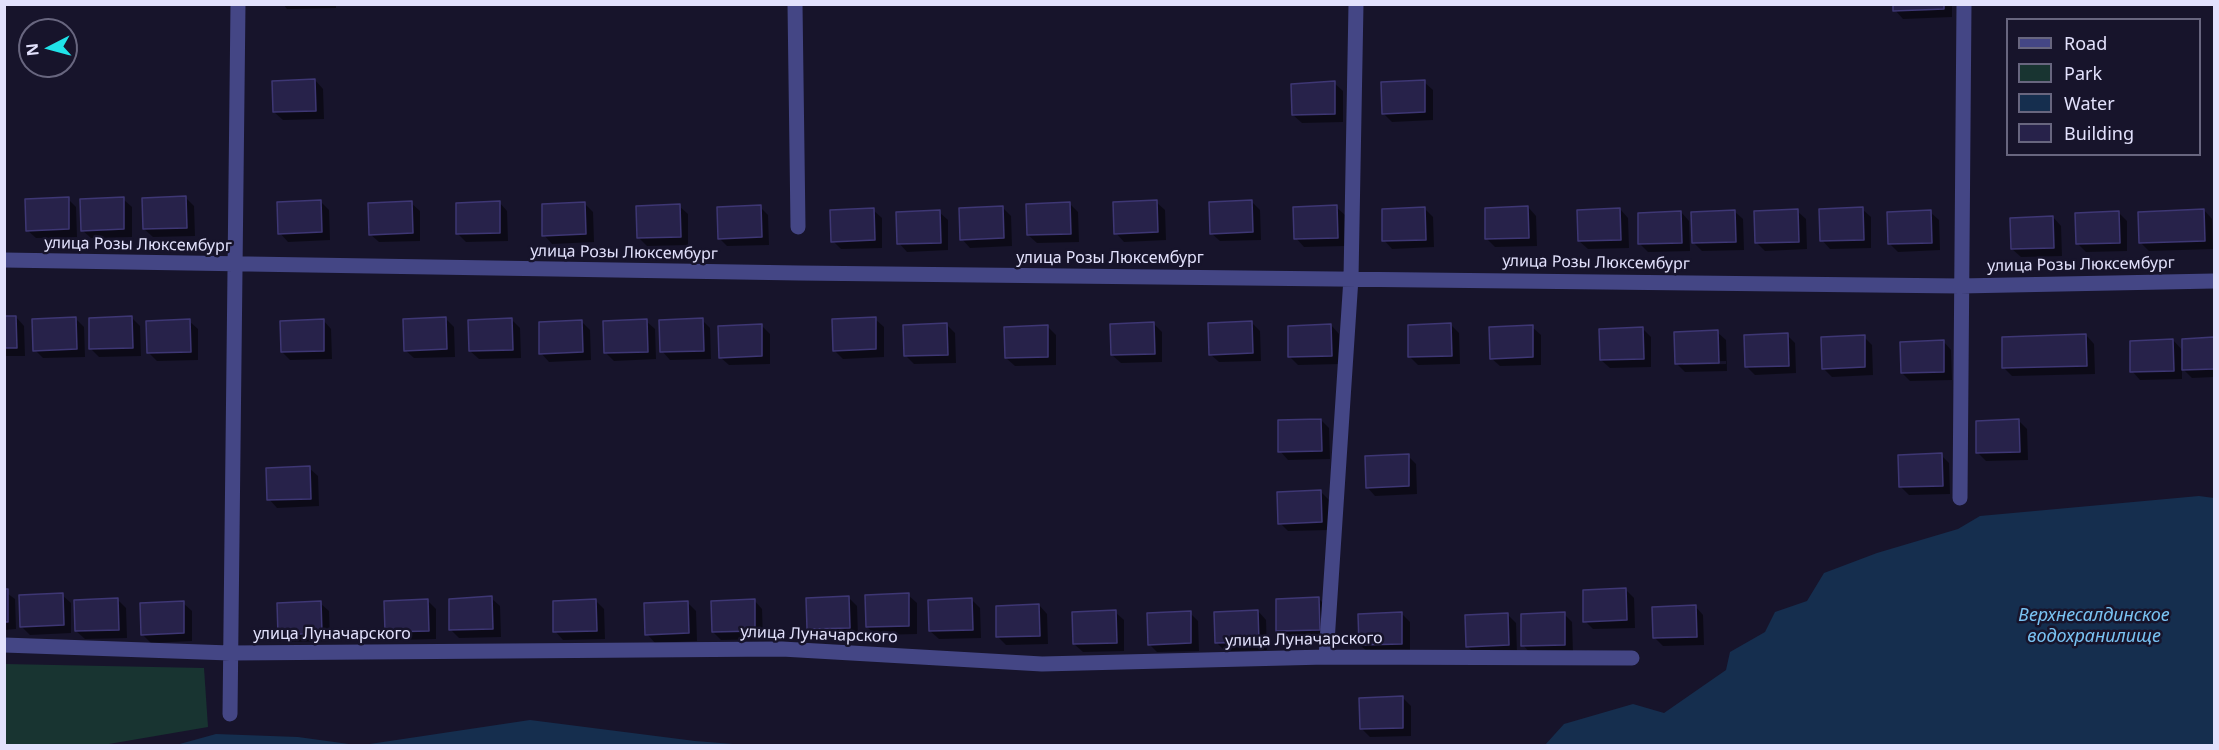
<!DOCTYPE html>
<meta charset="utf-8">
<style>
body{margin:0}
#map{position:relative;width:2219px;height:750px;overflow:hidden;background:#17142b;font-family:"Noto Sans",sans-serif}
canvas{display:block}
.frame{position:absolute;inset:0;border:6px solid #e2e1fc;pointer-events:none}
.legend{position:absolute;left:2006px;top:18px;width:195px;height:138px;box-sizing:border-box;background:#17142b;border:2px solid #68667f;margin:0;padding:8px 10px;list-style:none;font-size:18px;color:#e2e1fc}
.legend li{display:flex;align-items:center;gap:12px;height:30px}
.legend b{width:30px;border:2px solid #68667f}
.north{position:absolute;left:18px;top:18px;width:60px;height:60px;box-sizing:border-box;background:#17142b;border:2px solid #68667f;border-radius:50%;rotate:264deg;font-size:16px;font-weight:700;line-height:24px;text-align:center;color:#e2e1fc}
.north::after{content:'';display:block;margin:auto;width:21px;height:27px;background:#20e3e9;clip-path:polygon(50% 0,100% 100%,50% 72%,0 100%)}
</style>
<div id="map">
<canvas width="2219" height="750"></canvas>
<div class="frame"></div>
<ul class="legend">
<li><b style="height:8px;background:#444685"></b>Road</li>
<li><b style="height:16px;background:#183431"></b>Park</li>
<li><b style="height:16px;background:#152e4e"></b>Water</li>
<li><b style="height:16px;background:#27224a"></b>Building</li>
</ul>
<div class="north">N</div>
</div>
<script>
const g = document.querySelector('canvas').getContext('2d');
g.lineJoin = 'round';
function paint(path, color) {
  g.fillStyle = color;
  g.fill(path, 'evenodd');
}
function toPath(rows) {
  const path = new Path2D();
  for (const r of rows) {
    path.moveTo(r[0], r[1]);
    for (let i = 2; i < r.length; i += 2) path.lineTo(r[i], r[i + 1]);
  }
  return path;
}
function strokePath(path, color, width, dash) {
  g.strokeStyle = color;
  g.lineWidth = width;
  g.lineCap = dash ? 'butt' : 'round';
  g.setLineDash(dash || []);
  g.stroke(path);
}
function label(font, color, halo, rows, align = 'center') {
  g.font = font + ' "Noto Sans",sans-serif';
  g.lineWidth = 5;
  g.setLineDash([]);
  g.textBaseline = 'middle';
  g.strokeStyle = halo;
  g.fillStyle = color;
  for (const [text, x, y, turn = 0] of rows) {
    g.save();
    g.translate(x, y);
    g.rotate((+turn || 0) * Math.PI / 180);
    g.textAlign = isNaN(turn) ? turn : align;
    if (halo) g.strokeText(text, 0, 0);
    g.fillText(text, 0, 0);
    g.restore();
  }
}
paint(toPath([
 [5,664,204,668,208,727,103,745,5,745]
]), '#183431');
paint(toPath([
 [2199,496,2214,498,2214,745,1545,745,1564,724,1633,704,1664,713,1726,670,1730,652,1765,632,1775,612,1807,601,1824,573,1877,553,1958,529,1980,516],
 [530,720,695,741,746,745,363,745],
 [216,734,298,737,356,745,176,745]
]), '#152e4e');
paint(toPath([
 [89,4,139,4,139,5,91,6],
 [156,4,206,4,206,5,158,6],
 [283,4,336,4,336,8,287,9],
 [1895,4,1952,4,1952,17,1903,19,1895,10],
 [315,80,323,89,324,119,283,120,274,112],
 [1424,82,1433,90,1433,120,1392,122,1383,113],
 [1334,83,1343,91,1343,122,1302,123,1293,115],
 [185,197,194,206,195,236,153,237,144,229],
 [68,199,76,207,77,237,36,238,27,230],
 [123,199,132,207,132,237,91,238,82,230],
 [321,202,329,210,330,240,288,242,280,233],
 [499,202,507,211,508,241,466,242,458,234],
 [1156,202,1165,210,1166,240,1124,242,1116,233],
 [1252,202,1260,210,1261,240,1220,241,1211,233],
 [411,203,420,211,420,241,379,242,370,234],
 [1069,203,1078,212,1079,242,1037,243,1028,235],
 [585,204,593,212,594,242,552,244,544,235],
 [679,206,688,214,688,245,647,246,639,238],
 [760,207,768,215,769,245,727,246,719,238],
 [1336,207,1345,215,1345,246,1304,247,1296,238],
 [1528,207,1536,216,1537,246,1495,247,1487,239],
 [1003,208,1011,216,1012,246,970,248,962,239],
 [1425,209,1433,217,1434,247,1392,249,1384,240],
 [1620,209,1628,218,1629,248,1588,249,1579,241],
 [1862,209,1871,217,1871,248,1830,249,1822,240],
 [873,210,882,218,882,248,841,249,833,241],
 [2204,210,2212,219,2213,249,2149,251,2140,242],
 [1734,211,1743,219,1744,250,1702,251,1693,242],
 [1797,211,1806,219,1807,249,1765,251,1756,242],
 [939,212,948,220,948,250,907,252,899,243],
 [1681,212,1689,221,1690,251,1648,252,1640,244],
 [1930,212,1939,220,1940,250,1898,252,1889,243],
 [2118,212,2127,221,2127,251,2086,252,2078,244],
 [2053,217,2061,226,2062,256,2021,257,2012,249],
 [16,317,24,326,25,356,4,356,4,318],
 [131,317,140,326,141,356,99,357,91,349],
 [76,319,84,327,85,357,43,358,35,350],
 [446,319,454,327,455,357,414,358,405,350],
 [511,319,520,328,521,358,479,359,470,351],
 [875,319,884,327,884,357,843,359,834,350],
 [323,320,331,329,332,359,290,360,282,352],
 [702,320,710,328,711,359,670,360,662,351],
 [189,321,198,329,198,360,157,361,148,352],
 [646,321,655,329,656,359,614,361,605,352],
 [582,322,590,330,591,360,549,362,541,353],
 [1251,322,1260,331,1261,361,1219,362,1210,354],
 [1153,323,1162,332,1162,362,1121,363,1112,355],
 [946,324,955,333,956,363,914,364,906,356],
 [761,325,770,334,770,364,729,365,720,357],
 [1331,325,1339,334,1340,364,1298,365,1290,357],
 [1451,325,1459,333,1460,364,1418,365,1410,357],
 [1047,326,1056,335,1056,365,1015,366,1006,358],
 [1532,327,1541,335,1541,365,1500,366,1491,358],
 [1642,328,1651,337,1651,367,1610,368,1601,360],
 [1717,332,1726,340,1727,371,1685,372,1677,364],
 [1726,361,1726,364,1683,365,1683,362],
 [1787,335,1795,343,1796,373,1755,375,1746,366],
 [2086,335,2094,344,2095,374,2012,376,2004,368],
 [1864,337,1872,345,1873,375,1832,377,1823,368],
 [2214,339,2214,377,2192,378,2182,368,2182,379,2140,380,2132,371,2173,340,2183,351,2183,340],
 [1943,341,1951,350,1952,380,1910,381,1902,373],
 [1321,420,1329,428,1330,459,1288,460,1280,451],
 [2019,421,2027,429,2028,460,1986,461,1978,453],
 [1941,455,1949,463,1950,494,1909,495,1900,486],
 [1408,456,1416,464,1417,494,1375,496,1367,487],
 [309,468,318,476,319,506,277,508,269,499],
 [1321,492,1329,500,1330,530,1288,531,1280,523],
 [1626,590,1634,598,1635,628,1593,629,1585,621],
 [4,591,15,599,16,629,4,630],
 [62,595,71,603,71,633,30,635,21,626],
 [908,595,917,603,917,634,876,635,867,627],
 [491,598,500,606,501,637,459,638,451,630],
 [849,598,857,606,858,636,817,637,808,629],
 [117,599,126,608,127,638,85,639,76,631],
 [971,599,980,608,981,638,939,639,930,631],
 [1319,599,1327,607,1328,638,1286,639,1278,630],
 [427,600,436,609,436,639,395,640,386,632],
 [595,600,604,609,605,639,563,640,555,631],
 [754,600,762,609,763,639,721,640,713,632],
 [183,603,192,611,192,641,151,643,142,634],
 [320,603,329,611,330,641,288,642,279,634],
 [688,603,696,611,697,641,655,643,647,634],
 [1039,605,1047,614,1048,644,1006,645,998,637],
 [1695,606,1703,615,1704,645,1663,646,1654,637],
 [1258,611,1266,620,1267,650,1225,651,1217,643],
 [1115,612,1124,620,1124,651,1083,652,1074,644],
 [1190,613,1198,621,1199,651,1157,652,1149,644],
 [1401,613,1410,622,1410,652,1369,653,1360,645],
 [1564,614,1572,622,1573,653,1531,654,1523,645],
 [1508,615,1516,623,1517,653,1476,655,1467,646],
 [1402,697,1411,706,1411,736,1370,737,1361,728]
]), '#0007');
const building = toPath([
 [1893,4,1944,4,1944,9,1893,11,1893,4],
 [315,79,316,111,273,112,272,81,315,79],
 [1425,80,1425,112,1382,114,1381,82,1425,80],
 [1335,81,1335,114,1292,115,1291,84,1335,81],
 [186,196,187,228,143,229,142,198,186,196],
 [69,197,69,229,26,231,25,199,69,197],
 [124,197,124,229,81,231,80,199,124,197],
 [321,200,322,232,278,234,277,202,321,200],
 [1157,200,1158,232,1114,234,1113,202,1157,200],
 [1252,200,1253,232,1210,234,1209,202,1252,200],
 [412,201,413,233,369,235,368,203,412,201],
 [500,201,500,233,456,234,456,203,500,201],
 [585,202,586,234,542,236,542,204,585,202],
 [1070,202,1071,234,1027,235,1026,204,1070,202],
 [680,204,681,237,637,238,636,206,680,204],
 [761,205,762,237,718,239,717,207,761,205],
 [1337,205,1338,238,1294,239,1293,207,1337,205],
 [1003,206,1004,238,960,240,959,208,1003,206],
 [1528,206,1529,238,1485,239,1485,208,1528,206],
 [1425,207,1426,240,1382,241,1382,209,1425,207],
 [1863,207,1864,240,1820,241,1819,209,1863,207],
 [874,208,875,240,831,242,830,210,874,208],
 [1620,208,1621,240,1578,241,1577,210,1620,208],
 [1798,209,1799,242,1755,243,1754,211,1798,209],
 [2204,209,2205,241,2139,243,2138,212,2204,209],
 [940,210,941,243,897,244,896,212,940,210],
 [1735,210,1736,242,1692,243,1691,212,1735,210],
 [1931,210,1932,243,1888,244,1887,212,1931,210],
 [1681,211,1682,243,1638,244,1638,213,1681,211],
 [2119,211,2120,243,2076,244,2075,213,2119,211],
 [2053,216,2054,248,2011,249,2010,218,2053,216],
 [4,316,16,316,17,348,4,348,4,316],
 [132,316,133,348,89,349,89,318,132,316],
 [76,317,77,349,33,351,32,319,76,317],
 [446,317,447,349,404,351,403,319,446,317],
 [876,317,876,349,833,351,832,319,876,317],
 [512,318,513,350,469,351,468,320,512,318],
 [703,318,704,351,660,352,659,320,703,318],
 [190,319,191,352,147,353,146,321,190,319],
 [324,319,324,351,281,352,280,321,324,319],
 [647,319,648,352,604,353,603,321,647,319],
 [582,320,583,352,539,354,539,322,582,320],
 [1252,321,1253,353,1209,355,1208,323,1252,321],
 [1154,322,1155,354,1111,355,1110,324,1154,322],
 [947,323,948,355,904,356,903,325,947,323],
 [1451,323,1452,356,1408,357,1408,325,1451,323],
 [762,324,762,356,719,358,718,326,762,324],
 [1331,324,1332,356,1288,357,1288,326,1331,324],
 [1048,325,1048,357,1005,358,1004,327,1048,325],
 [1533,325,1533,357,1490,359,1489,327,1533,325],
 [1643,327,1644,359,1600,360,1599,329,1643,327],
 [1718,330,1719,363,1675,364,1674,332,1718,330],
 [1788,333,1789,366,1745,367,1744,335,1788,333],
 [2086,334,2087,366,2002,368,2002,337,2086,334],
 [1865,335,1865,367,1822,369,1821,337,1865,335],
 [2214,337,2214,369,2182,370,2182,339,2214,337],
 [2173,339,2174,371,2130,372,2130,341,2173,339],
 [1944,340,1944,372,1901,373,1900,342,1944,340],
 [1321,419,1322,451,1278,452,1278,420,1321,419],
 [2019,419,2020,452,1976,453,1976,421,2019,419],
 [1942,453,1943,486,1899,487,1898,455,1942,453],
 [1409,454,1409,486,1366,488,1365,456,1409,454],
 [310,466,311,499,267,500,266,468,310,466],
 [1321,490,1322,522,1278,524,1277,492,1321,490],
 [1626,588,1627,620,1583,622,1583,590,1626,588],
 [4,589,8,589,8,622,4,622,4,589],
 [63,593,64,625,20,627,19,595,63,593],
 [909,593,909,626,866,627,865,595,909,593],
 [492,596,493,629,449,630,449,599,492,596],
 [849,596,850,628,807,629,806,598,849,596],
 [1319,597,1320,630,1276,631,1276,599,1319,597],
 [118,598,119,630,75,631,74,600,118,598],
 [972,598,973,630,929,631,928,600,972,598],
 [428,599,429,631,385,632,384,601,428,599],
 [596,599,597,631,553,632,553,601,596,599],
 [755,599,755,631,712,632,711,601,755,599],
 [184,601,184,633,141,635,140,603,184,601],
 [321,601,322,633,278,635,277,603,321,601],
 [688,601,689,633,645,635,644,603,688,601],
 [1039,604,1040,636,996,637,996,606,1039,604],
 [1696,605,1697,637,1653,638,1652,607,1696,605],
 [1116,610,1117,643,1073,644,1072,612,1116,610],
 [1258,610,1259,642,1215,643,1214,612,1258,610],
 [1191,611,1191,643,1148,645,1147,613,1191,611],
 [1402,612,1402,644,1359,645,1358,614,1402,612],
 [1565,612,1565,645,1521,646,1521,614,1565,612],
 [1508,613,1509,645,1466,647,1465,615,1508,613],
 [1403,696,1403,728,1360,729,1359,698,1403,696]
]);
paint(building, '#27224a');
strokePath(building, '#3e3774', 1.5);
strokePath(toPath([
 [795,4,798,227],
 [4,260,799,273,1960,286,2214,281],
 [1960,498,1964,4],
 [4,645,230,653,782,649,1042,664,1326,657,1632,658],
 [1326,657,1351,278,1356,4],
 [230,714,238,4]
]), '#444685', 15);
label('16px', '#e2e1fc', '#17142b', [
 ["улица Розы Люксембург",138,245,1],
 ["улица Розы Люксембург",624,253,1],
 ["улица Розы Люксембург",1110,258],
 ["улица Розы Люксембург",1596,263,1],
 ["улица Розы Люксембург",2081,265,-1],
 ["улица Луначарского",332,634],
 ["улица Луначарского",819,635,2],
 ["улица Луначарского",1304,640,-1]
]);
label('italic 18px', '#79c2f2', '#17142b', [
 ["Верхнесалдинское",2094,616],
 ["водохранилище",2094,637]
]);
</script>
